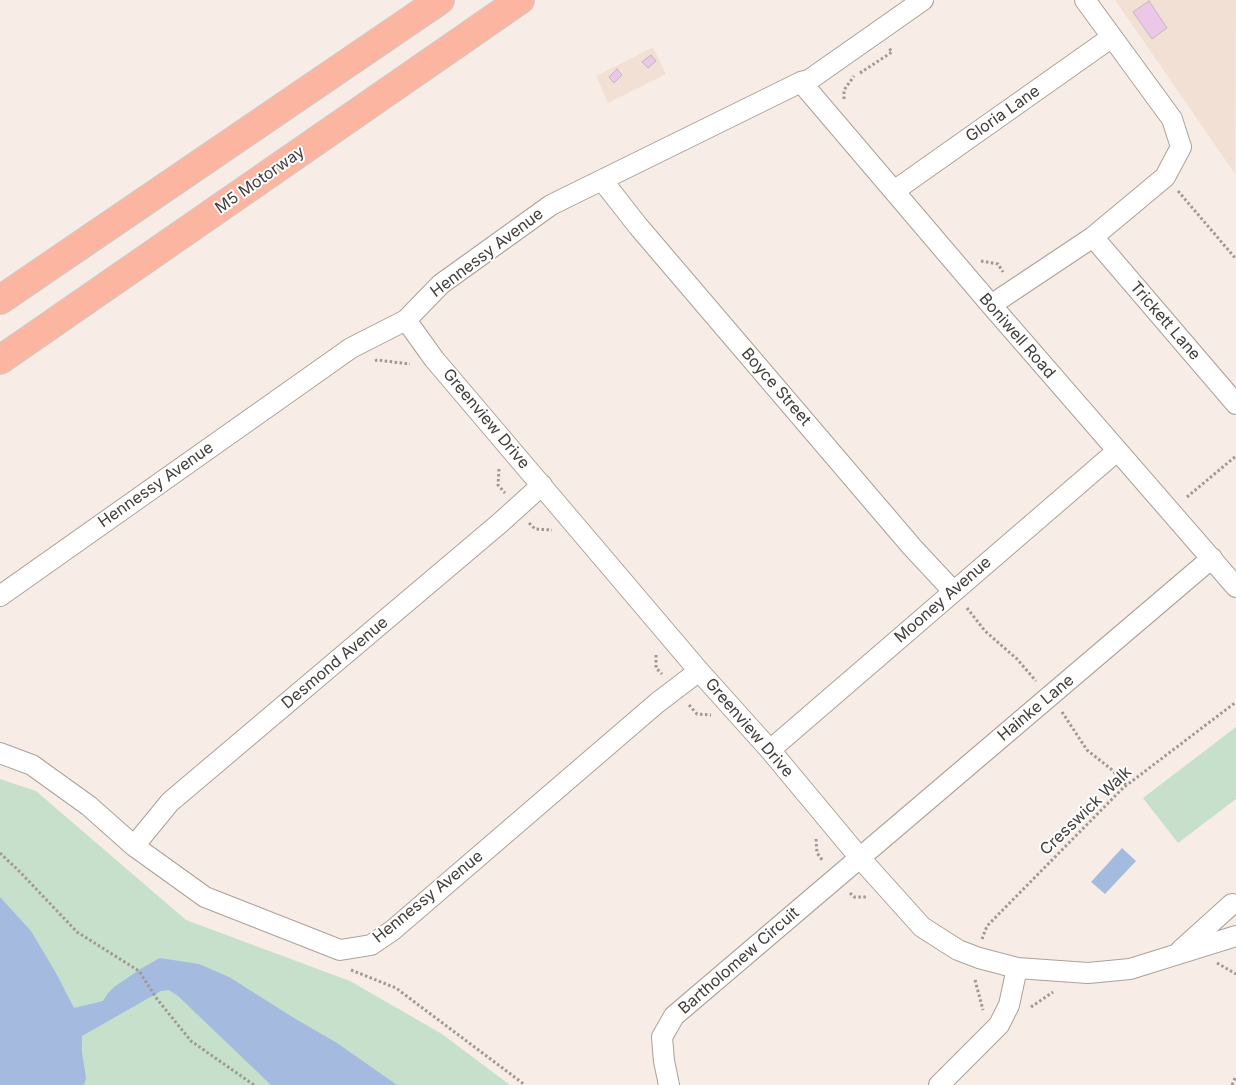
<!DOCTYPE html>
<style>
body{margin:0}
canvas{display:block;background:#f8ede6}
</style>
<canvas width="1236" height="1085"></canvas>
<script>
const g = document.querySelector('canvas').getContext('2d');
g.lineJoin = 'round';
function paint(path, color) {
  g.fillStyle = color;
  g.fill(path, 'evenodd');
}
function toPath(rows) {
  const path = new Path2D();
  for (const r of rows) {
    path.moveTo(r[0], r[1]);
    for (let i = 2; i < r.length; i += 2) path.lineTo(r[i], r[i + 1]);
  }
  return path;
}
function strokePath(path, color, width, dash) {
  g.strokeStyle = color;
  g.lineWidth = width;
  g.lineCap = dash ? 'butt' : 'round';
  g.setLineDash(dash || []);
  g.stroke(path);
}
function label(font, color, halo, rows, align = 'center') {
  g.font = font + ' Inter,sans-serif';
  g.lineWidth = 4;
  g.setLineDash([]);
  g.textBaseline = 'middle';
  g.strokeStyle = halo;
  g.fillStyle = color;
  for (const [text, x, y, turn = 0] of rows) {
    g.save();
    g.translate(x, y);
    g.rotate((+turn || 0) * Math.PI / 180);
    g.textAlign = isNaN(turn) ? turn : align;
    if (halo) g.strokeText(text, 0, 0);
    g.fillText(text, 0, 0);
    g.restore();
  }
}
paint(toPath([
 [1115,0,1236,0,1235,174],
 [653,47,666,74,608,103,596,76]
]), '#f2e0d4');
paint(toPath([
 [1236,727,1236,799,1178,843,1143,798],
 [0,779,36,791,186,920,350,981,442,1034,510,1085,0,1085]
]), '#c6e0cc');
paint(toPath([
 [1122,848,1136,861,1105,894,1091,882],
 [0,897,31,931,56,973,74,1008,103,1001,108,993,114,987,142,968,160,958,199,964,229,977,294,1018,337,1043,397,1085,271,1085,178,996,169,990,161,991,82,1036,82,1052,86,1078,84,1085,0,1085]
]), '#a4bbdf');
const building = toPath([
 [1149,1,1167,28,1152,39,1133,12,1149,1],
 [651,55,656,61,648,68,642,62,651,55],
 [617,69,622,75,614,83,609,77,617,69]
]);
paint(building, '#ebc7e8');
strokePath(building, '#c1b8c0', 1);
const minor = toPath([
 [801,82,991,305,1236,587],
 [602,180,638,226,912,547,953,591],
 [894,191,1112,37],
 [1093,237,1236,404],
 [991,305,1093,237,1165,177,1181,147,1172,119,1085,0],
 [406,320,434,359,699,671,770,750,860,858,922,927,958,950,979,958,1017,968,1088,973,1130,969,1236,936],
 [0,596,351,348,406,320,441,284,551,205,801,82,809,80,923,0],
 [770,750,1117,451],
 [0,753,32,765,89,806,134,846,205,897,340,950,371,945,393,930,657,703,699,671],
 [134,846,170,802,500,523,542,485],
 [1181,950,1232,904],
 [669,1085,664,1061,662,1037,674,1016,1212,558],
 [939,1085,999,1025,1009,1005,1017,968]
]);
const motorway = toPath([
 [0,300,440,0],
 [0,360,520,0]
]);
strokePath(minor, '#aba19a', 22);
strokePath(motorway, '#cdcccc', 30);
strokePath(toPath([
 [860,73,892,52,889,48],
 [844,99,844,90,854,76],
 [1178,191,1236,259],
 [981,261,998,264,1003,272],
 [375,361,377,360,410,364],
 [499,469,498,485,505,493],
 [1187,497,1236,456],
 [529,523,535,529,552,530],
 [967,608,985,631,1017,659,1036,681],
 [656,655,656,668,662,674],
 [689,705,697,714,711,715],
 [1062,712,1087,750,1111,769,1127,786],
 [816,839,817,853,823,861],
 [0,853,20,872,77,932,139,971,157,999,191,1041,254,1085],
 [850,893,854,897,866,897],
 [982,939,987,926,1123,788,1236,702],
 [1217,963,1236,974],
 [351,970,396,988,525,1085],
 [975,980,983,1010],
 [1031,1007,1053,992],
 [1232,1085,1236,1076]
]), '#a09893', 3, [2.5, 2.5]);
strokePath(minor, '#fff', 20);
strokePath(motorway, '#fcb5a1', 28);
label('16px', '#403c39', '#fff', [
 ["Gloria Lane",1003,114,-35],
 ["M5 Motorway",260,180,-35],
 ["Hennessy Avenue",487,253,-37],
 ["Trickett Lane",1165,321,49],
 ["Boniwell Road",1017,336,49],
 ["Boyce Street",776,387,49],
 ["Greenview Drive",486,419,50],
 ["Hennessy Avenue",156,485,-35],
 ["Mooney Avenue",943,600,-41],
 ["Desmond Avenue",335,663,-40],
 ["Hainke Lane",1036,708,-40],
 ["Greenview Drive",749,728,49],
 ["Cresswick Walk",1086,811,-44],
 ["Hennessy Avenue",428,897,-39],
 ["Bartholomew Circuit",739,961,-41]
]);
</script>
